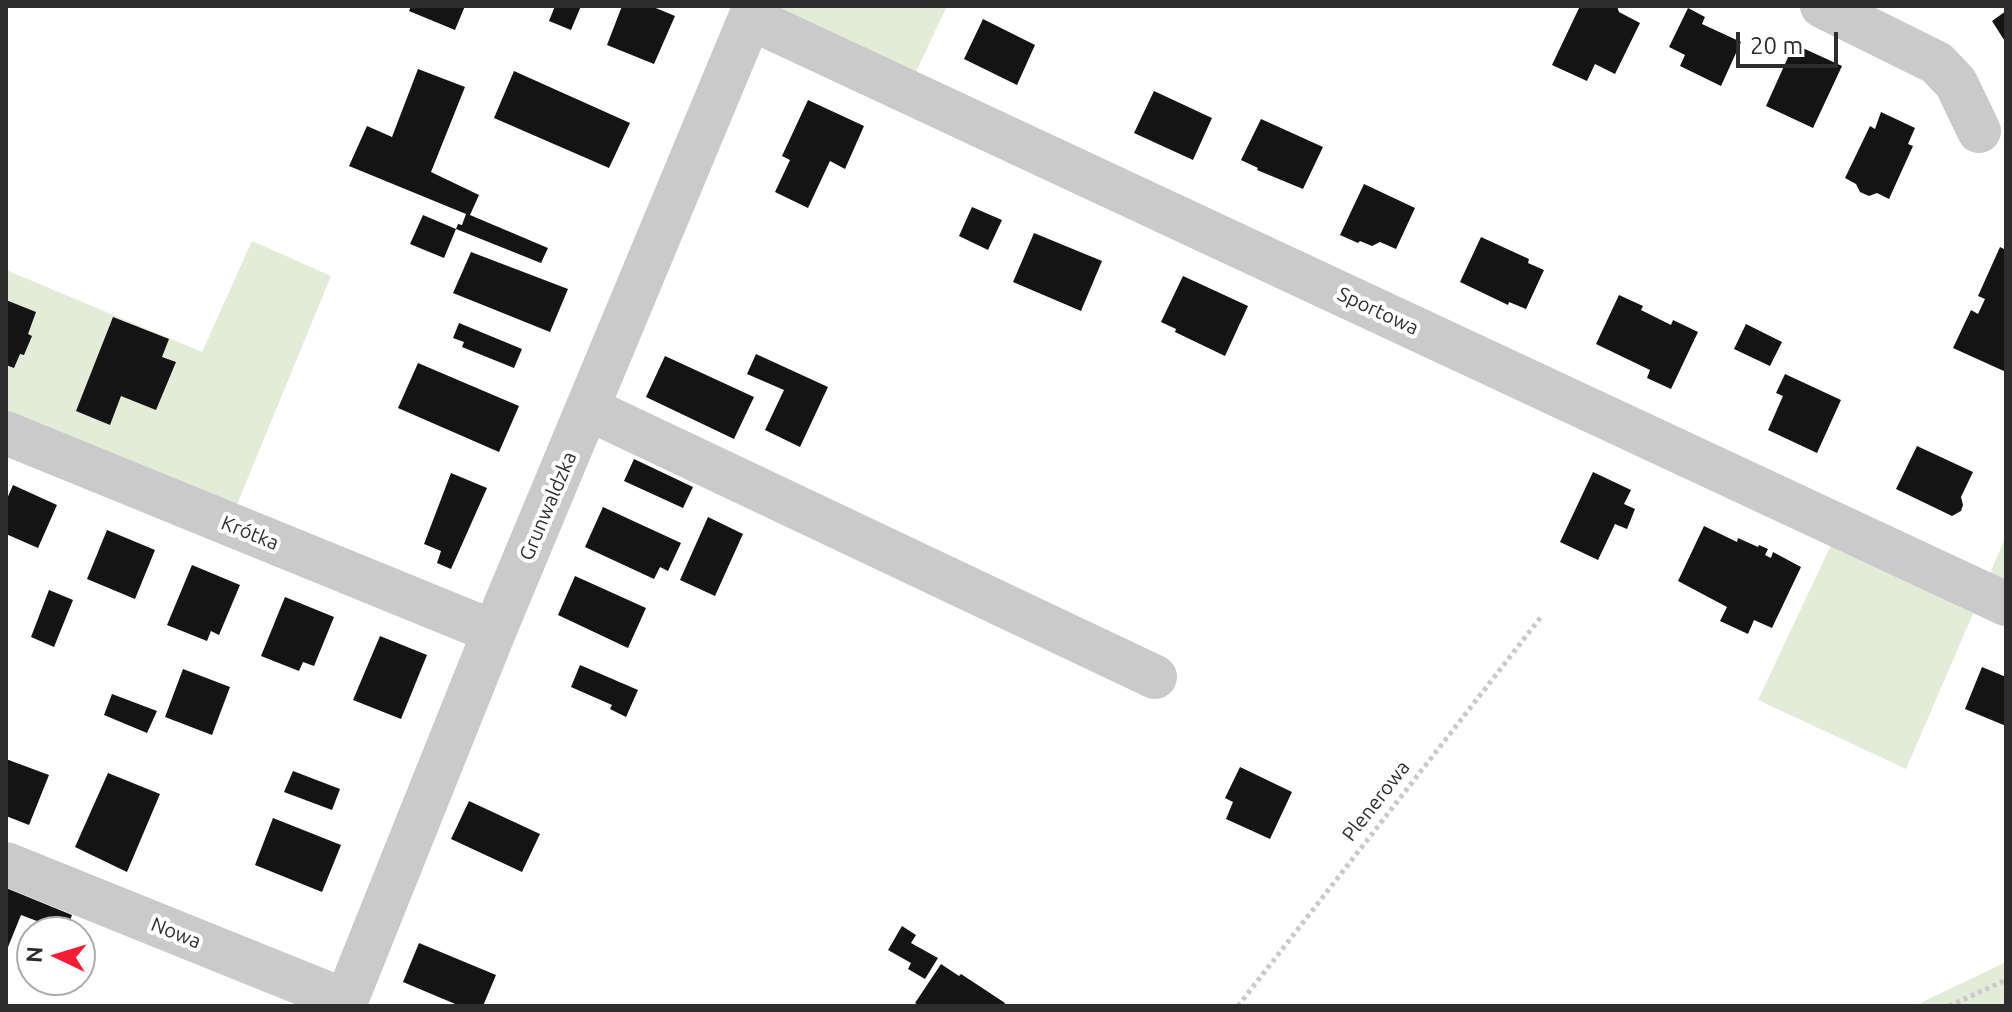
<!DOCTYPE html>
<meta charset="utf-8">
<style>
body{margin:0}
#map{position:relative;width:2012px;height:1012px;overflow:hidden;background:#fff;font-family:Ubuntu,sans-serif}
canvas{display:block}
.frame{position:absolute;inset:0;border:8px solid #2d2d2d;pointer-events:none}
.north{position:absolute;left:16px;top:916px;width:80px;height:80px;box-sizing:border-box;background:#fff;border:2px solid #ababab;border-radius:50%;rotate:274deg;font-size:22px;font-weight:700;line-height:32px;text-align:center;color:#2d2d2d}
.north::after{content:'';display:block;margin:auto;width:28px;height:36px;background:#f61c33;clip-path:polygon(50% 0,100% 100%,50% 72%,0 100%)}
.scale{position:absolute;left:1736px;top:32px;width:102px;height:36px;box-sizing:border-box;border:4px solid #2d2d2d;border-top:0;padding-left:10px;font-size:24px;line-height:28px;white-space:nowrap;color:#2d2d2d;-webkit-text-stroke:6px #fff;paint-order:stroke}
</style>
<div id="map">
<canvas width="2012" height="1012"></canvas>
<div class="frame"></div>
<div class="north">N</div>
<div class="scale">20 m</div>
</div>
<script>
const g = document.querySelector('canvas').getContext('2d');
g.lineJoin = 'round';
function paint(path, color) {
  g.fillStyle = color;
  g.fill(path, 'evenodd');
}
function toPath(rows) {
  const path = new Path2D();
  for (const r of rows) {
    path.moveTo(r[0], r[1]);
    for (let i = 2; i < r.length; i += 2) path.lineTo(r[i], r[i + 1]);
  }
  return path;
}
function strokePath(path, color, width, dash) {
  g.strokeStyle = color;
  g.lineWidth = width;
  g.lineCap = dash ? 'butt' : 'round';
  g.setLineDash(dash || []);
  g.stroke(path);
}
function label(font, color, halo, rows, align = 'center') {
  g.font = font + ' Ubuntu,sans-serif';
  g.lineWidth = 8;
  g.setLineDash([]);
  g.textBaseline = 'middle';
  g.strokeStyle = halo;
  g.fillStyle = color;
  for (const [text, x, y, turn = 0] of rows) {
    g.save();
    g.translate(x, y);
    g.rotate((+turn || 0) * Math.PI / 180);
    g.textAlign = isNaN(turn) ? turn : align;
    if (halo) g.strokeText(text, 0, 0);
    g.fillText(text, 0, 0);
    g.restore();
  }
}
paint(toPath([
 [755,6,947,6,907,91],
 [252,241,331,276,229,524,6,433,6,270,202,352],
 [1840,526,1982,592,2006,536,2006,604,1982,593,1906,769,1758,700],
 [2006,962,2006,1006,1914,1006]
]), '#e3ecd8');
paint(toPath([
 [411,6,465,6,455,30,409,11],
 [555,6,581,6,571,30,549,21],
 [622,6,651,6,675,16,654,64,607,45],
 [1580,6,1617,6,1619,12,1640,23,1615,74,1595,64,1587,81,1552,65],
 [1688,8,1705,17,1702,24,1741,42,1721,86,1680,66,1685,55,1669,47],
 [2006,11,2006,43,1992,21],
 [983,19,1035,45,1017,85,964,59],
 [1794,44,1842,66,1813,128,1766,106],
 [418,69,465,87,431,172,479,195,470,215,548,248,541,263,456,229,458,224,462,225,466,214,349,166,367,126,392,137],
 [514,71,630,123,609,168,494,118],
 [1154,91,1212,118,1193,160,1134,133],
 [808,100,864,126,845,169,830,161,808,208,775,192,790,160,782,156],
 [1881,112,1915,128,1908,144,1913,146,1889,199,1877,193,1869,196,1860,192,1856,184,1845,178,1870,126,1875,129],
 [1261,119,1323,147,1303,189,1257,170,1258,168,1241,160],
 [1364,184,1415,208,1396,249,1380,242,1372,246,1360,241,1358,243,1340,235],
 [972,207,1002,220,988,250,959,236],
 [423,215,456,229,444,258,410,244],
 [1034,233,1102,261,1081,311,1013,282],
 [1481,237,1529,259,1528,263,1544,270,1526,309,1509,302,1508,305,1460,282],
 [2000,247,2006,250,2006,372,1953,348,1971,310,1978,314,1985,299,1978,296],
 [471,252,568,289,550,332,453,293],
 [1183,276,1248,306,1225,356,1175,332,1176,329,1161,322],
 [1619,295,1643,306,1641,310,1671,325,1673,320,1698,332,1671,389,1647,378,1650,370,1596,344],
 [6,300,36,312,28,334,32,336,24,355,20,354,14,368,6,365],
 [113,317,169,339,162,357,176,362,156,410,121,396,110,425,76,411],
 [459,323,522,349,514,368,462,347,464,342,453,338],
 [1746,324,1782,342,1770,366,1734,349],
 [756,354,828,387,800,447,765,430,784,390,747,374],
 [665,356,754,397,734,439,646,397],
 [418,363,519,406,499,452,398,408],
 [1785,374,1841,400,1817,453,1768,430,1783,396,1776,393],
 [1917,446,1973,472,1961,497,1963,505,1961,511,1952,516,1896,489],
 [634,459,693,487,683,508,624,481],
 [1593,472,1631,490,1624,504,1635,509,1627,529,1615,524,1598,560,1560,542],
 [451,473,487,488,451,569,437,563,441,551,424,544],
 [13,485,57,505,38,548,6,534,6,501],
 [603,507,681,543,668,571,660,567,654,579,585,547],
 [708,517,743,534,715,596,680,580],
 [1704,526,1737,542,1738,538,1758,547,1759,545,1768,549,1765,555,1771,558,1773,552,1801,567,1772,628,1754,620,1748,634,1720,621,1727,607,1678,581],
 [107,530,155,550,135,599,87,579],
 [192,565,240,585,219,635,211,631,207,641,167,625],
 [575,576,646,608,628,648,558,615],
 [49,590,73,600,54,647,31,637],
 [285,597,334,617,314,666,303,662,299,671,261,656],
 [380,636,427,655,401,719,353,700],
 [580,665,638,690,626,717,610,709,612,705,571,687],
 [1982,667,2006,677,2006,726,1965,709],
 [183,669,230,687,212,735,165,717],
 [112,694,157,711,147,733,104,715],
 [6,759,49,775,29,825,6,816],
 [1240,767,1292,792,1270,839,1226,819,1233,802,1225,798],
 [293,771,340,789,332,810,284,792],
 [108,773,160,794,127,872,75,847],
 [469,801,540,834,522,872,451,839],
 [273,818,341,845,322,892,255,865],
 [6,888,72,915,66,932,21,915,6,952],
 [902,926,916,935,911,943,938,958,925,979,908,969,911,963,888,950],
 [419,943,496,975,483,1006,460,1006,403,982],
 [941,964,959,976,961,974,1005,1003,1003,1006,920,1006,915,1003]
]), '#141414');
strokePath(toPath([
 [1238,1006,1541,617],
 [1949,1006,2006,980]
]), '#cacaca', 5, [4, 4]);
strokePath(toPath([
 [1822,6,1937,63,1956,83,1979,131],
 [750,18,2006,604],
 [589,409,1155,677],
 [6,433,494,632],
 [6,864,346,1001],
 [344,1006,494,632,755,6]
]), '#cacaca', 44);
label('20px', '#2d2d2d', '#fff', [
 ["Sportowa",1378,311,25],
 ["Grunwaldzka",548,506,-67],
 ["Krótka",250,533,22],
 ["Plenerowa",1376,801,-52],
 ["Nowa",176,933,22]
]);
</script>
